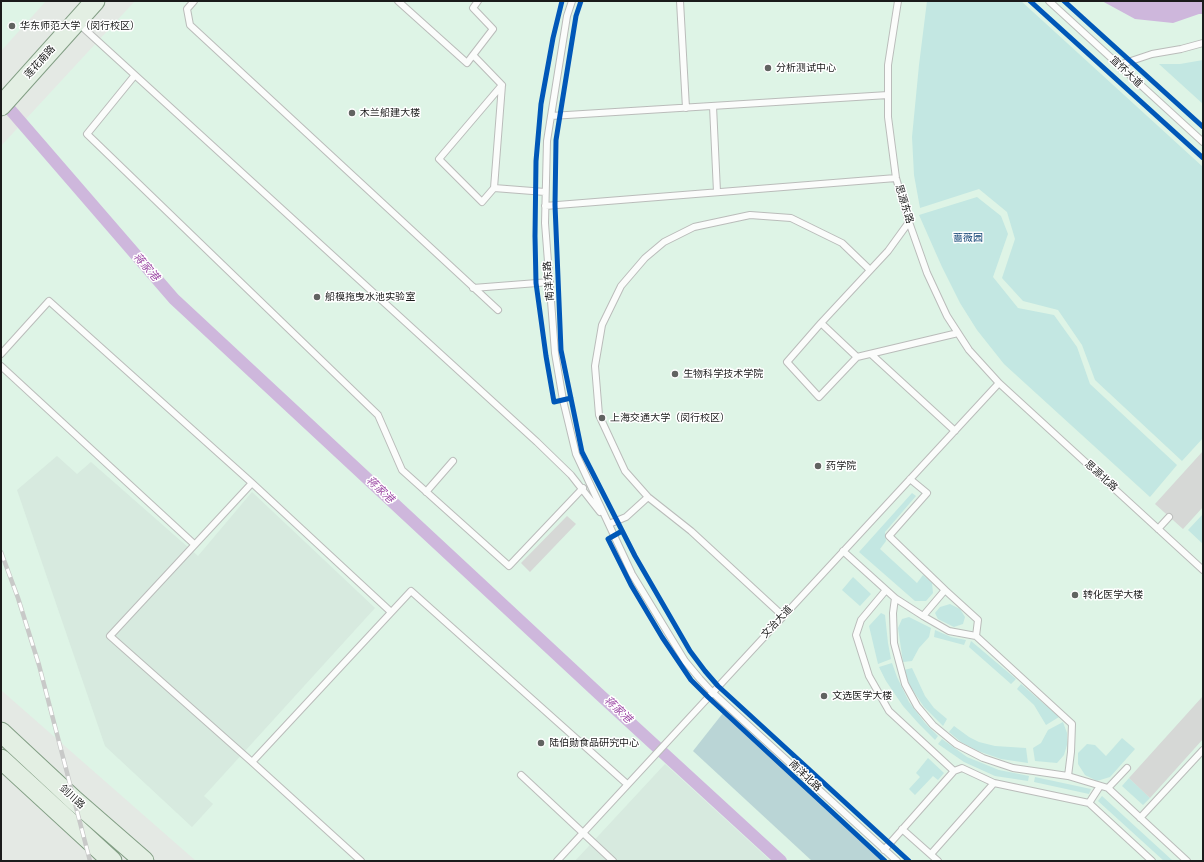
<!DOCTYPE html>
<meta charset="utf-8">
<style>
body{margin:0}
#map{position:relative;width:1204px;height:862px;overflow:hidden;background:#e4e9e4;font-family:"IBM Plex Sans",sans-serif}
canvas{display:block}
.frame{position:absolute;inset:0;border:2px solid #1b1b1b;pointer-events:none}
</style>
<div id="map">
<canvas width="1204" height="862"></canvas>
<div class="frame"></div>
</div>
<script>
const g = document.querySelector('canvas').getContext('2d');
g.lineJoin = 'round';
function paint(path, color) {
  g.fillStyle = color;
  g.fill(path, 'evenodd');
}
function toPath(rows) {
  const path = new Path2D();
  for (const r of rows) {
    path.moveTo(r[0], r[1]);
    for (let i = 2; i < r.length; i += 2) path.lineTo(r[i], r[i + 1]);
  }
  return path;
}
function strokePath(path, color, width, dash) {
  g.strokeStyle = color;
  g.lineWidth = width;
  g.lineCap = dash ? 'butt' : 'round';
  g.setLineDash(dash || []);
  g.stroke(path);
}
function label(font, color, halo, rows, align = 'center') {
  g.font = font + ' "IBM Plex Sans","Noto Sans SC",sans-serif';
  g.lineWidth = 3;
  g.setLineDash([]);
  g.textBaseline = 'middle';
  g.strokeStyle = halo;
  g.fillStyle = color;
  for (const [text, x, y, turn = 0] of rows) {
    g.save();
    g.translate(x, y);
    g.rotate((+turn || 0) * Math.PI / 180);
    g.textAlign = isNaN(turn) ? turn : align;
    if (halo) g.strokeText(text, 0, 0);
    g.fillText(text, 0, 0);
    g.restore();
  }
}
paint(toPath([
 [1,1,46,1,1,51],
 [135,1,1203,1,1203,861,196,861,1,690,1,146]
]), '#def4e6');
paint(toPath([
 [57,456,77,474,91,462,198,556,252,492,375,608,204,796,213,804,192,827,105,746,17,490],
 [665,764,771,861,575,861]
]), '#d7eadf');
paint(toPath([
 [927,1,1021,1,1203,167,1203,438,1182,461,1095,380,1082,345,1058,310,1023,301,1002,278,1015,239,1007,212,979,189,920,208,914,175,912,137,919,65],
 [1203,60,1203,104,1159,64,1180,64],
 [977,197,1001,216,1008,234,993,277,1018,308,1054,315,1077,347,1090,384,1177,465,1150,497,1004,364,977,330,960,303,942,267,919,215],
 [912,493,916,496,885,532,886,541,880,549,917,583,923,575,932,583,933,593,926,601,915,601,859,552],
 [1203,514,1203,544,1188,530],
 [853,577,871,594,860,606,842,590],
 [950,604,960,609,965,617,963,624,954,627,938,619,935,613,940,607],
 [881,613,885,615,888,643,891,659,878,664,869,626],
 [909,617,931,628,929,637,919,648,912,661,903,662,898,628,902,619],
 [935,630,951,637,966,640,964,645,934,637],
 [971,641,1016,679,1011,684,969,647],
 [892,663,897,677,909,702,925,723,938,736,935,740,919,724,903,706,886,681,879,667],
 [912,668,925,696,934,708,947,719,943,726,924,707,910,686,904,670],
 [1021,684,1059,717,1046,725,1034,705,1017,689],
 [1063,722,1067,733,1067,745,1064,755,1057,763,1035,761,1033,748,1041,743,1048,730],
 [954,726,969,737,979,742,995,746,1026,748,1028,763,1001,759,978,751,961,742,949,732],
 [1122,738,1135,749,1110,777,1097,781,1085,775,1078,764,1078,753,1087,744,1095,745,1106,756],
 [942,739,967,757,999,770,1029,776,1028,781,995,776,964,762,938,744],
 [928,758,944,773,938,780,933,776,915,795,909,789,920,777,916,773],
 [1035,777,1091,789,1089,794,1034,782],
 [1129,778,1150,798,1143,805,1122,786],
 [1102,796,1173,861,1164,861,1098,801]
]), '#c3e7e2');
paint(toPath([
 [723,713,882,861,812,861,693,751]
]), '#bad5d6');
paint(toPath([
 [1203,451,1203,507,1183,529,1155,504],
 [567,516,576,524,530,572,521,563],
 [1203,696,1203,739,1150,798,1129,778]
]), '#d6d8d6');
paint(toPath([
 [1102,1,1203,1,1203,14,1199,14,1173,23,1135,19]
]), '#ceb7dc');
strokePath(toPath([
 [1,99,174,299,599,694,781,861]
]), '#ceb7dc', 12);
const service = toPath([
 [194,1,187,9,190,25,498,310],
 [398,1,467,63,473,55],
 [478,1,473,8,493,29,473,55,502,85,494,188,545,192],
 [572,1,567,16,547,141,545,223,555,353,563,400,576,454,632,574,685,661,700,679,712,692,897,861],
 [680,1,686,108],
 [898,1,888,65,888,117,896,178,909,222,927,273,947,316,969,350,999,383,1203,570],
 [1049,1,1203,142],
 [79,24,537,442,571,475,600,512],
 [1119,65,1152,54,1181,49,1203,43],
 [135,75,87,134,378,415,402,470,509,566,583,488],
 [713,106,717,192],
 [551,116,888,95],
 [494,188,482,202,439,159,502,85],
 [545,206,896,178],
 [909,222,888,251,821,323,857,357,958,333],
 [473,288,550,282],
 [821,323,787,362,819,397,857,357],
 [1,354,49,301,252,483,391,612],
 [871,354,955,431],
 [1,366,194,544],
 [910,479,927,493,889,536,945,590],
 [252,483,110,636,252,762],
 [426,492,453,461],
 [608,522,609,524,626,517,648,497],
 [1158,529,1169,517],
 [843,551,895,598,923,616,949,631,976,636,1072,724,1071,752,1068,776,1108,788,1187,861],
 [886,590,861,620,856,635,869,676,889,711,954,771],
 [895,598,893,613,894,643,905,684,917,706,933,725,956,744,983,758,1013,768,1068,776],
 [783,616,691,531,648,497,625,471,599,415,595,366,602,325,621,286,645,258,664,242,694,227,750,215,791,218,842,243,870,270],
 [923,616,945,590,978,620,976,636],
 [521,775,613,861],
 [1108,788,1127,768],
 [1089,803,1100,786],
 [1140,818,1203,750],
 [902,829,938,861],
 [884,850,954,771,962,768,994,783],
 [931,854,994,783,1089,803,1152,861],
 [361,861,252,762,411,591,627,784],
 [557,861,999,383]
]);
const primary = toPath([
 [1,106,95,1],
 [1,732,74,800,144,861],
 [1,759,112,861]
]);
strokePath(service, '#babcba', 8);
strokePath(primary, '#829e84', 21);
strokePath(service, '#fbfcfb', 6);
strokePath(primary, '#e3efe3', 19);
const rail = toPath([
 [1,552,18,598,39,665,90,861]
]);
strokePath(rail, '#c8c9c8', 4.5);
strokePath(rail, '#fff', 3, [9]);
strokePath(toPath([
 [562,1,553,38,541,104,536,161,535,236,536,283,546,356,554,402,571,398],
 [581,1,576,16,556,140,555,205,561,350,582,452,635,556,690,651,705,671,718,686,909,861],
 [1030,1,1203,158],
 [1064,1,1203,127],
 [622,531,608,539,631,585,662,637,691,680,708,697,885,861]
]), '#0057b8', 5);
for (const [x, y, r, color] of [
 [12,26,4,"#616361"],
 [768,68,4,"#616361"],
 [352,113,4,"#616361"],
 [317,297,4,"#616361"],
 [675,374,4,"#616361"],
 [602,418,4,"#616361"],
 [818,466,4,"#616361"],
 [1075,595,4,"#616361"],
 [824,696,4,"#616361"],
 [541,743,4,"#616361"]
]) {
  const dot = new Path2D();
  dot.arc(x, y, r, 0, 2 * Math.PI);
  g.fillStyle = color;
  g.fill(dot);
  strokePath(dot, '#fff', 1.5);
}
label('10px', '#1b1b1b', '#fff', [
 ["华东师范大学（闵行校区）",20,26],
 ["分析测试中心",776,68],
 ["木兰船建大楼",360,113],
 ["船模拖曳水池实验室",325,297],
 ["生物科学技术学院",683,374],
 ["上海交通大学（闵行校区）",610,418],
 ["药学院",826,466],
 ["转化医学大楼",1083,595],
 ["文选医学大楼",832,696],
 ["陆伯勋食品研究中心",549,743]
], 'left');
label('10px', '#1b1b1b', '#fff', [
 ["莲花南路",40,62,-48],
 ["宣怀大道",1126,72,43],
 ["思源东路",904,204,73],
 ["南洋东路",549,281,-95],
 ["思源北路",1101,476,42],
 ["文治大道",777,622,-47],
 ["南洋北路",805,776,43],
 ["剑川路",72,797,42]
]);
label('10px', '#0f4173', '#fff', [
 ["蔷薇园",968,238]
]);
label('italic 11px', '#9e4ca6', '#fff', [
 ["蒋家港",146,267,49],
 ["蒋家港",380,490,43],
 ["蒋家港",618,710,43]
]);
</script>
